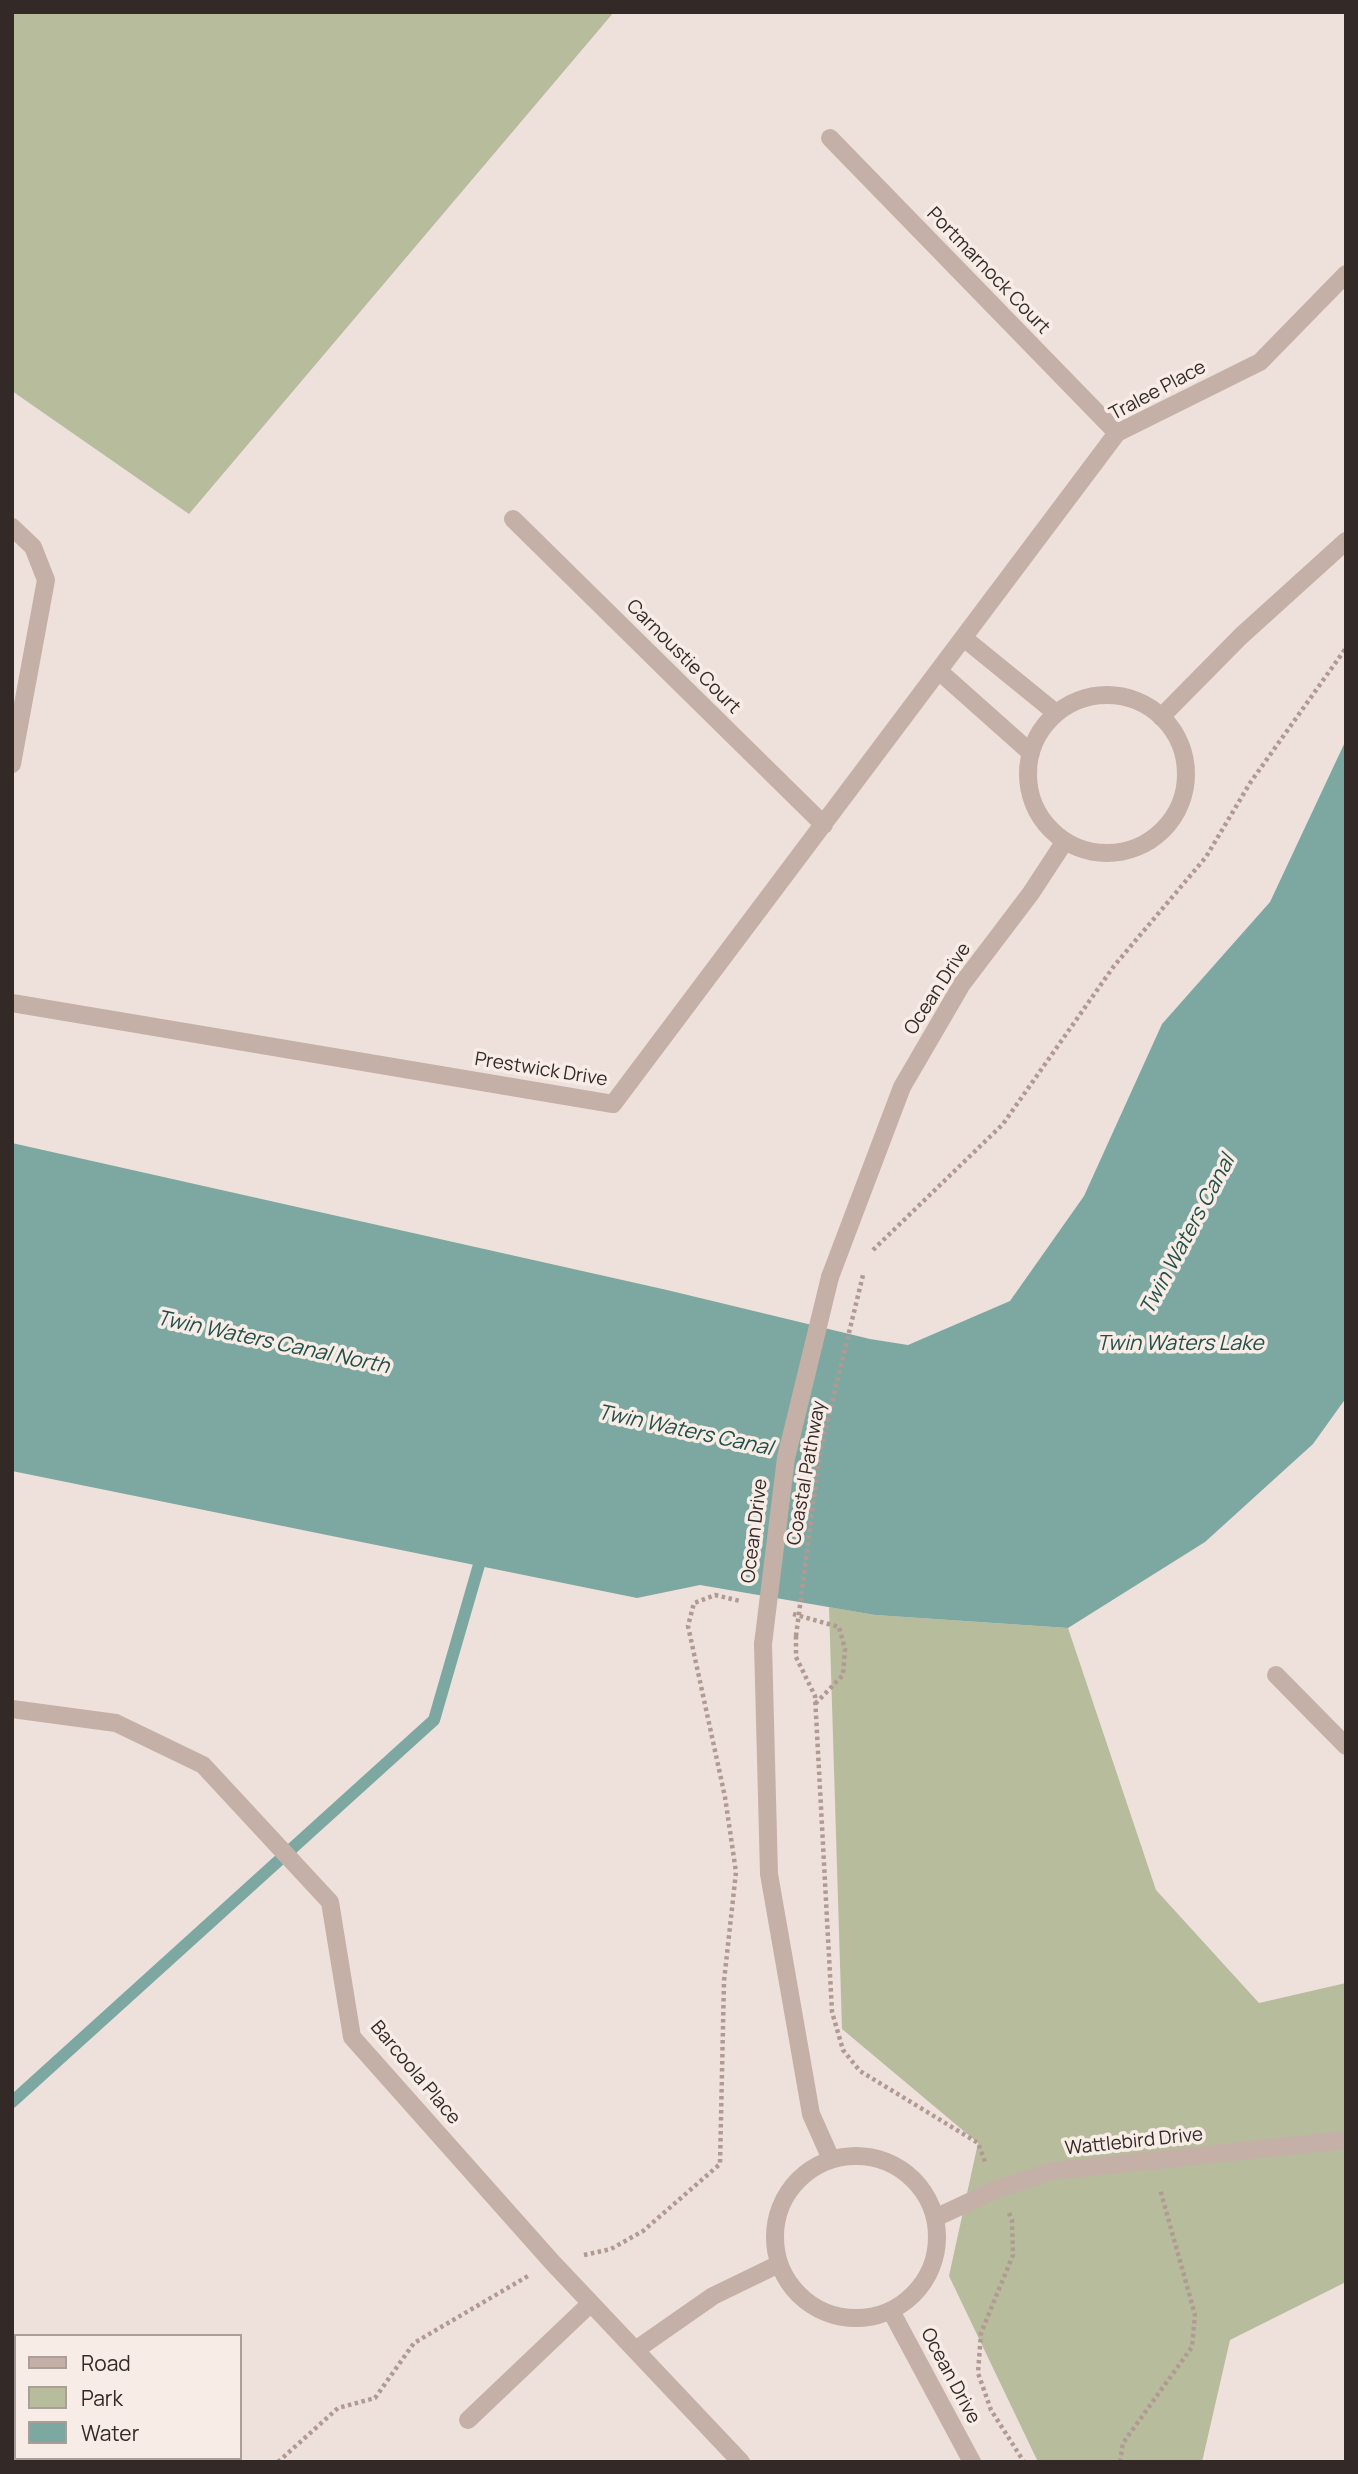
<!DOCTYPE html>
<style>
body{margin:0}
#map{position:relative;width:1358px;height:2474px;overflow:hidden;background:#eee1db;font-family:Manrope,sans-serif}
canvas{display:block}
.frame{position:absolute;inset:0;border:14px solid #332927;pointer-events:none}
.legend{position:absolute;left:14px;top:2334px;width:228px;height:126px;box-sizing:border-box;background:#f7ece6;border:2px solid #a99e9a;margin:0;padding:9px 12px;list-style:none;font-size:21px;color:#332927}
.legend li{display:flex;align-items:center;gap:14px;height:35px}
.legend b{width:35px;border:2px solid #a99e9a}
</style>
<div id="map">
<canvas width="1358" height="2474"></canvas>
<div class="frame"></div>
<ul class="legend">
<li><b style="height:9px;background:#c5b0a8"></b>Road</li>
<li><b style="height:19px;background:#b7bc9d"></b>Park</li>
<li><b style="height:19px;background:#7da8a1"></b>Water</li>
</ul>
</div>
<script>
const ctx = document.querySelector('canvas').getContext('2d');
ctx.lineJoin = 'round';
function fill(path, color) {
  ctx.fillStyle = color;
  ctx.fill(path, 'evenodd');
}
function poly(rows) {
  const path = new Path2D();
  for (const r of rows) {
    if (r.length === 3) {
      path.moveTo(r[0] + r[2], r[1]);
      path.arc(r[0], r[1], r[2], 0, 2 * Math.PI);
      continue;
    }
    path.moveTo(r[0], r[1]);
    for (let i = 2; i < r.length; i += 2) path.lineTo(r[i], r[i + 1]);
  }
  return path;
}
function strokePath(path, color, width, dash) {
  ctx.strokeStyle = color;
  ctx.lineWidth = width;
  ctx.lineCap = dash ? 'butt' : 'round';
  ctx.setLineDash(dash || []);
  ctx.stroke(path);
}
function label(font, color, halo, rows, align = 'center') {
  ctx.font = font + ' Manrope,sans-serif';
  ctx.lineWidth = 7;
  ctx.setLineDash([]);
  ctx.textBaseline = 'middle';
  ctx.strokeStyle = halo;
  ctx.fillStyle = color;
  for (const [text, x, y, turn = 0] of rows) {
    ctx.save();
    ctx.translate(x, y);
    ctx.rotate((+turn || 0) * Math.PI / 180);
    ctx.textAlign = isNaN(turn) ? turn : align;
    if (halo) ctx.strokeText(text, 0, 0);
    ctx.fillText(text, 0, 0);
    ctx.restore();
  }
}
fill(poly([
 [12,12,614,12,189,514,12,391],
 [829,1607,875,1615,1068,1628,1156,1890,1259,2003,1346,1983,1346,2282,1230,2340,1202,2462,1038,2462,949,2276,978,2143,842,2029]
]), '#b7bc9d');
fill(poly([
 [1346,740,1346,1398,1313,1444,1205,1542,1068,1628,875,1615,700,1585,637,1598,12,1471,12,1143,667,1290,870,1339,908,1345,1010,1301,1084,1196,1162,1024,1270,902]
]), '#7da8a1');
strokePath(poly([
 [12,2102,434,1720,483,1551]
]), '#7da8a1', 12);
strokePath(poly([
 [873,1250,1003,1124,1114,966,1206,857,1250,783,1346,648],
 [793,1614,839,1627,845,1649,843,1675,815,1704],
 [796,1636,796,1657,815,1696,832,2012,843,2050,860,2071,978,2143,986,2164],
 [1009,2213,1012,2220,1013,2255,981,2333,978,2373,991,2410,1024,2462],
 [584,2255,611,2249,643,2231,720,2164,724,1981,736,1872,725,1797,688,1626,694,1603,715,1595,740,1601],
 [278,2462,338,2408,375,2398,414,2343,528,2276],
 [1120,2462,1123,2443,1192,2347,1195,2315,1160,2189]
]), '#b19a93', 4.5, [3.5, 3.5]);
strokePath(poly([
 [830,138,1117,433],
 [513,519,824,825],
 [12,527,33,547,46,580,12,764],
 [965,639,1056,713],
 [940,672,1031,753],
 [1107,774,79],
 [1161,717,1241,636,1346,541],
 [12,1003,613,1104,1117,433,1260,362,1346,274],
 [830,1277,902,1087,962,984,1031,893,1065,841],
 [763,1644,769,1874,811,2114,831,2159],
 [1276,1675,1346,1746],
 [12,1709,116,1723,203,1765,330,1902,352,2037,552,2262,741,2462],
 [856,2237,81],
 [935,2218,997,2189,1053,2171,1346,2140],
 [891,2311,972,2462],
 [637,2349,713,2296,779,2264],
 [12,2363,16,2366],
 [468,2420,591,2303],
 [101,2458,104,2462]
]), '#c5b0a8', 18);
strokePath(poly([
 [796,1636,820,1452,863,1275]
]), '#b19a93', 4.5, [3.5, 3.5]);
strokePath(poly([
 [763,1644,786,1458,830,1277]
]), '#c5b0a8', 18);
label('19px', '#332927', '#f7ece6', [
 ["Portmarnock Court",988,271,46],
 ["Tralee Place",1158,391,-28],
 ["Carnoustie Court",683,657,45],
 ["Ocean Drive",938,989,-57],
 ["Prestwick Drive",541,1070,9],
 ["Coastal Pathway",807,1473,-80],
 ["Ocean Drive",755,1531,-83],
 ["Barcoola Place",415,2073,50],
 ["Wattlebird Drive",1134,2142,-6],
 ["Ocean Drive",950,2376,62]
]);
label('italic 21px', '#224f49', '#f7ece6', [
 ["Twin Waters Canal",1188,1235,-62],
 ["Twin Waters Canal North",273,1343,12],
 ["Twin Waters Lake",1180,1344],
 ["Twin Waters Canal",685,1431,12]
]);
</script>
